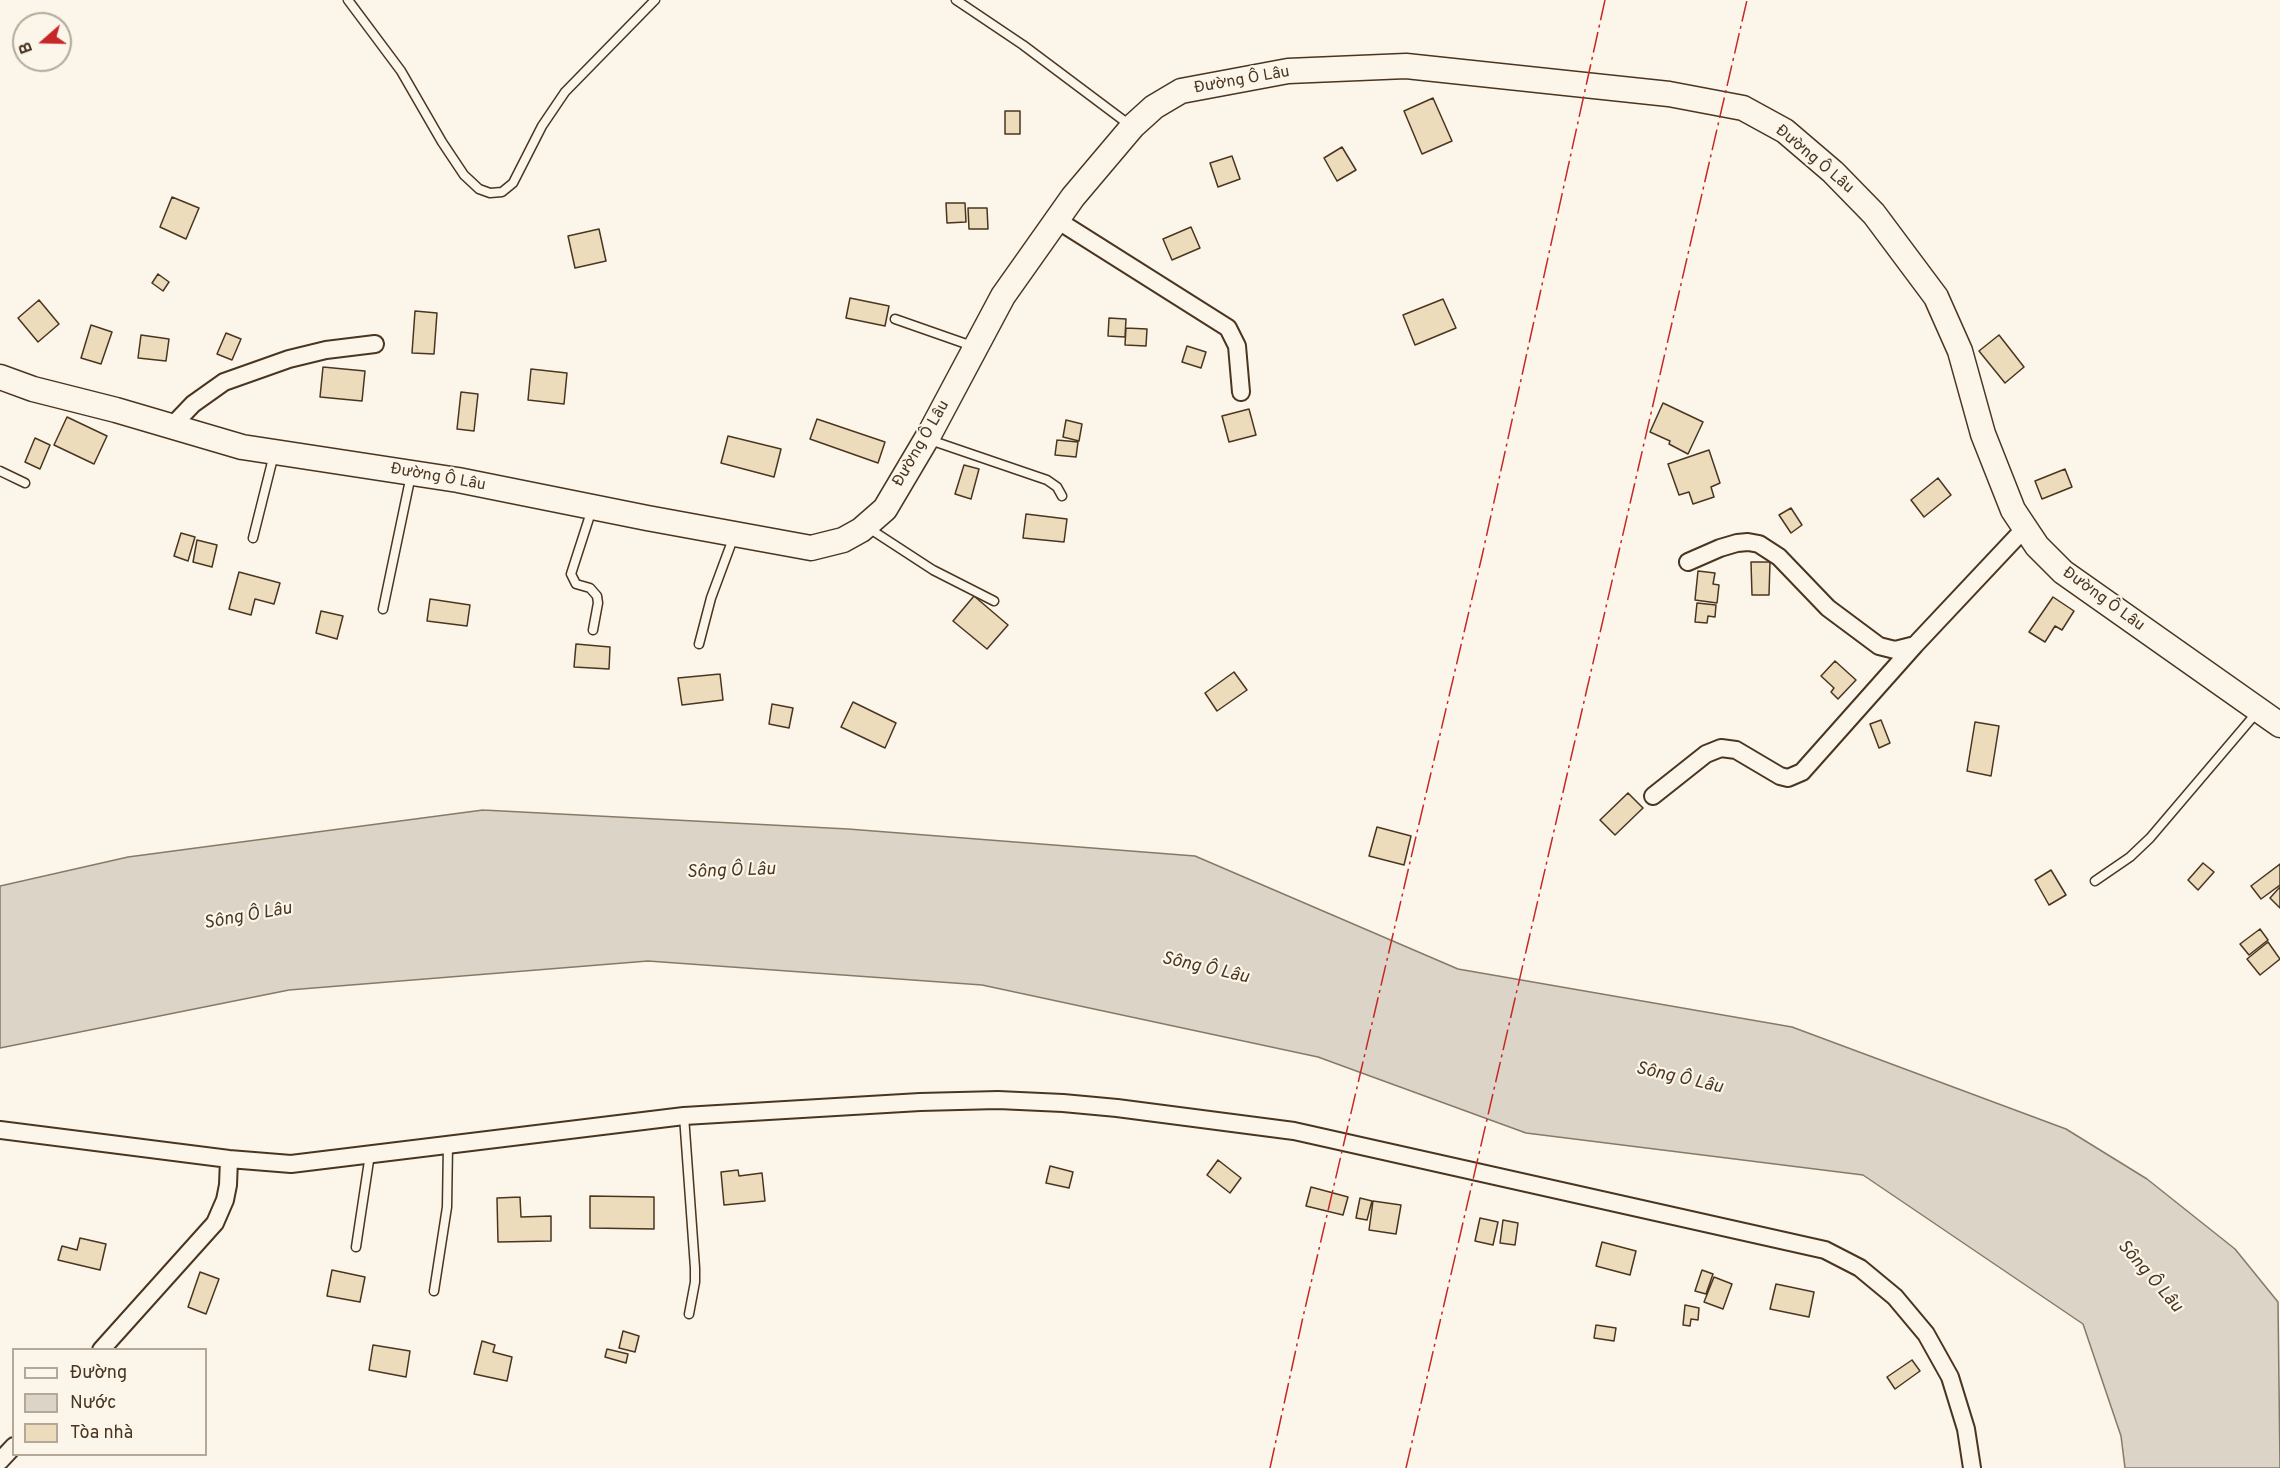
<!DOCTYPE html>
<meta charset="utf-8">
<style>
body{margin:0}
#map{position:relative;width:2280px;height:1468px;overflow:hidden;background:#fbf6e9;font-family:Overpass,sans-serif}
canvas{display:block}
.legend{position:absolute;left:12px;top:1348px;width:195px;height:108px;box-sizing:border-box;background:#fbf6e9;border:2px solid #b4a999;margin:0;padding:8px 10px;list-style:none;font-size:18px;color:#4a3520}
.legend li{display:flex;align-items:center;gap:12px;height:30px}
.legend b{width:30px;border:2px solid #b4a999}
.north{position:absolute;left:12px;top:12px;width:60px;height:60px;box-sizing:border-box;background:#fbf6e9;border:2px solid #b4a999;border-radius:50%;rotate:250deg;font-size:16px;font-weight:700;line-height:24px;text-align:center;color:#4a3520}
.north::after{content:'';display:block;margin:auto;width:21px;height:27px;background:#c62828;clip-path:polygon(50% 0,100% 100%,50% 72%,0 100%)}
</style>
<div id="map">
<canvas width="2280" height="1468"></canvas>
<ul class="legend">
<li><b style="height:8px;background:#fbf6e9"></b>Đường</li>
<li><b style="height:16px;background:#dcd4c6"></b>Nước</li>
<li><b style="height:16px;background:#ecdcbc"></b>Tòa nhà</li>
</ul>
<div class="north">B</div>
</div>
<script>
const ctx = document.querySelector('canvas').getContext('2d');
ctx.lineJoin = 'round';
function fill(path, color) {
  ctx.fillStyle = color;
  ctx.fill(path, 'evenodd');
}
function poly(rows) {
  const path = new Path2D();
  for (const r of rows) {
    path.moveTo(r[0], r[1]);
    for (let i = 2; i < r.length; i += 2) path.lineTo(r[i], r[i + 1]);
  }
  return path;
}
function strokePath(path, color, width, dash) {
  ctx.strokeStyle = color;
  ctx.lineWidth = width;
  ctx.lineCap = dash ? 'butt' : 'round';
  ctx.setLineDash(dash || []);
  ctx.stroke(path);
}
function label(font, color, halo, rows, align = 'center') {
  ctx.font = font + ' Overpass,sans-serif';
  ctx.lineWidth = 4.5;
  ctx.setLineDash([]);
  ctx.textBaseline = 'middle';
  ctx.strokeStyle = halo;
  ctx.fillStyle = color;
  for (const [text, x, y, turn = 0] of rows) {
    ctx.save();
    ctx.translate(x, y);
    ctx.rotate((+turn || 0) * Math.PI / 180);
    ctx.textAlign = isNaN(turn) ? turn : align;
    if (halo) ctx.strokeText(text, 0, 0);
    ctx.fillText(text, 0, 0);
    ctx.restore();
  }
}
const water = poly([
 [483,810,848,829,1195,856,1458,969,1792,1027,2066,1129,2147,1179,2235,1249,2278,1302,2280,1468,2125,1468,2121,1436,2083,1324,1863,1175,1526,1133,1318,1057,982,985,648,961,289,990,0,1048,0,886,128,857,483,810]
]);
fill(water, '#dcd4c6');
strokePath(water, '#887966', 1.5);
const building = poly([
 [1433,98,1452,141,1422,154,1404,111,1433,98],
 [1005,111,1020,111,1020,134,1005,134,1005,111],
 [1342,147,1356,170,1337,181,1324,158,1342,147],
 [1232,156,1240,179,1218,187,1210,163,1232,156],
 [172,197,199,208,186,239,160,227,172,197],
 [946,203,965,203,966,222,947,223,946,203],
 [968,208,987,208,988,229,969,229,968,208],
 [1191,227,1200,248,1172,260,1163,239,1191,227],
 [599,229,606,261,575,268,568,236,599,229],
 [158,274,169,282,163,291,152,283,158,274],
 [850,298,889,306,885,326,846,318,850,298],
 [1443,299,1456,328,1415,345,1403,315,1443,299],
 [39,300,59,324,38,342,18,318,39,300],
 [415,311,437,313,434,354,412,353,415,311],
 [1109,318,1126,319,1125,337,1108,336,1109,318],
 [91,325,112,332,101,364,81,358,91,325],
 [1126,328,1147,329,1146,346,1125,345,1126,328],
 [226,333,241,339,232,360,217,354,226,333],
 [141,335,169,339,166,361,138,358,141,335],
 [1999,335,2024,367,2005,383,1979,351,1999,335],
 [1187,346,1206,352,1201,368,1182,362,1187,346],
 [323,367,365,371,362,401,320,397,323,367],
 [531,369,567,373,564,404,528,400,531,369],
 [461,392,478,394,474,431,457,429,461,392],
 [1663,403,1703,422,1688,454,1669,444,1670,441,1650,432,1663,403],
 [1249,409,1256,435,1229,442,1222,416,1249,409],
 [67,417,107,436,94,464,54,445,67,417],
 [817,419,885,442,878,463,810,439,817,419],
 [1066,420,1082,424,1079,441,1063,437,1066,420],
 [728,436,781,449,774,477,721,463,728,436],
 [35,438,50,445,40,469,25,462,35,438],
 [1057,440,1078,442,1076,457,1055,455,1057,440],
 [1709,450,1720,483,1711,487,1714,497,1693,504,1689,492,1679,495,1668,464,1709,450],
 [964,465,979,469,971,499,955,494,964,465],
 [2065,469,2072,487,2042,499,2035,481,2065,469],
 [1938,478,1951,495,1924,517,1911,500,1938,478],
 [1791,508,1802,525,1791,533,1779,515,1791,508],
 [1026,514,1067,519,1064,542,1023,538,1026,514],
 [181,533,195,537,188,561,174,556,181,533],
 [197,540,217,545,212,567,193,562,197,540],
 [1751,562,1770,562,1769,595,1752,595,1751,562],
 [1698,571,1715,573,1713,584,1719,585,1717,603,1695,600,1698,571],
 [239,572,280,583,274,604,255,599,251,615,229,609,239,572],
 [974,596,1008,625,987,649,953,621,974,596],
 [2053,597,2074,611,2062,630,2055,626,2045,642,2029,632,2053,597],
 [430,599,470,605,467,626,427,621,430,599],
 [1697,603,1716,605,1715,617,1708,616,1707,623,1695,622,1697,603],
 [321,611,343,616,337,639,316,633,321,611],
 [576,644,610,647,609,669,574,667,576,644],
 [1835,661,1856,680,1838,699,1831,692,1834,688,1821,676,1835,661],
 [1234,672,1247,690,1217,711,1205,693,1234,672],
 [720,674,723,700,682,705,678,678,720,674],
 [853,702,896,723,885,748,841,727,853,702],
 [772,704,793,708,789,728,769,724,772,704],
 [1881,720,1890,743,1879,748,1870,724,1881,720],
 [1975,722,1999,726,1991,776,1967,771,1975,722],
 [1628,793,1643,808,1615,835,1600,820,1628,793],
 [1377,827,1411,836,1404,865,1369,856,1377,827],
 [2203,863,2214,872,2198,890,2188,880,2203,863],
 [2280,864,2280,885,2261,899,2251,886,2280,864],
 [2051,870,2066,895,2049,905,2035,880,2051,870],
 [2280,887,2280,908,2270,898,2280,887],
 [2260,929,2268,940,2249,955,2240,944,2260,929],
 [2268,942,2280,959,2260,975,2247,959,2268,942],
 [1218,1160,1241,1178,1230,1193,1207,1175,1218,1160],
 [1050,1166,1073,1172,1069,1188,1046,1183,1050,1166],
 [738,1170,739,1176,762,1173,765,1201,724,1205,721,1172,738,1170],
 [1311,1187,1348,1197,1343,1215,1306,1206,1311,1187],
 [590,1196,654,1197,654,1229,590,1228,590,1196],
 [520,1197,521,1217,551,1216,551,1241,498,1242,497,1198,520,1197],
 [1360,1198,1372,1201,1367,1220,1356,1218,1360,1198],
 [1373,1201,1401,1205,1396,1234,1369,1230,1373,1201],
 [1480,1218,1498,1222,1493,1245,1475,1241,1480,1218],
 [1503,1220,1518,1223,1515,1245,1500,1243,1503,1220],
 [80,1238,106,1244,100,1270,58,1260,62,1246,77,1250,80,1238],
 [1602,1242,1636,1251,1630,1275,1596,1266,1602,1242],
 [332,1270,365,1277,360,1302,327,1296,332,1270],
 [1702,1270,1713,1274,1706,1294,1695,1291,1702,1270],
 [200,1272,219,1279,206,1314,188,1307,200,1272],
 [1714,1277,1732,1284,1723,1309,1704,1302,1714,1277],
 [1776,1284,1814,1292,1809,1317,1770,1309,1776,1284],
 [1685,1305,1699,1308,1698,1320,1691,1319,1690,1326,1683,1325,1685,1305],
 [1596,1325,1616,1328,1614,1341,1594,1338,1596,1325],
 [623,1331,639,1336,635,1352,619,1348,623,1331],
 [482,1341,495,1345,493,1352,512,1357,507,1381,474,1374,482,1341],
 [373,1345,410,1351,406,1377,369,1370,373,1345],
 [607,1349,628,1354,626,1363,605,1357,607,1349],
 [1912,1360,1920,1371,1895,1389,1887,1377,1912,1360]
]);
fill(building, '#ecdcbc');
strokePath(building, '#4a3520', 1.5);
const service = poly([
 [348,0,401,71,442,142,464,175,479,189,490,193,502,192,513,183,542,126,565,92,655,0],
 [956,0,1023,45,1131,126],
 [895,319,975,347],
 [930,440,1047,480,1057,487,1062,496],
 [0,471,25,483],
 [592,509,571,574,576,584,590,588,597,596,598,603,593,630],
 [867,527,933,570,994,601],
 [253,538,274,454],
 [383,609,411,475],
 [699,644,711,598,734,536],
 [2095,881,2130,857,2150,838,2258,711],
 [684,1116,695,1268,695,1282,689,1314],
 [356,1247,370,1154],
 [434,1291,447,1207,448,1145]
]);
const minor = poly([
 [1057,220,1228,328,1237,346,1241,392],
 [172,426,193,404,224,382,289,359,326,350,375,344],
 [1688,562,1720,548,1737,543,1748,542,1759,544,1779,557,1828,608,1879,646,1895,650,1915,645],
 [1653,796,1706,754,1721,748,1736,750,1780,776,1788,778,1802,772,1915,645,2025,528],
 [0,1130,229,1159,291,1164,684,1116,920,1102,998,1100,1063,1103,1117,1108,1294,1131,1825,1250,1860,1268,1895,1297,1926,1334,1950,1377,1966,1429,1972,1468],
 [101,1350,215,1223,225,1200,228,1185,229,1159],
 [0,1461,14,1446]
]);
const secondary = poly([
 [0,377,33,389,116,410,242,447,458,480,647,518,811,548,843,540,861,530,885,509,930,433,1003,296,1073,197,1133,126,1154,107,1181,91,1288,71,1406,66,1669,94,1743,108,1785,131,1833,172,1874,214,1936,297,1960,351,1983,434,2013,510,2037,546,2063,572,2280,725]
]);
strokePath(service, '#4a3520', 11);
strokePath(minor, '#4a3520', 20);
strokePath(secondary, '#4a3520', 27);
strokePath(service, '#fbf6e9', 8);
strokePath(minor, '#fbf6e9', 16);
strokePath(secondary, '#fbf6e9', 24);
strokePath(poly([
 [1270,1468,1303,1317,1482,556,1605,0],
 [1406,1468,1747,0]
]), '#c62828', 1.5, [21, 4.5, 3, 4.5]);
label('16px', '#4a3520', '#fbf6e9', [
 ["Đường Ô Lâu",1242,81,-10],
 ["Đường Ô Lâu",1814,160,40],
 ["Đường Ô Lâu",922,444,-60],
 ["Đường Ô Lâu",438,478,10],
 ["Đường Ô Lâu",2103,600,36]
]);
label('italic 18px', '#4a3520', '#fbf6e9', [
 ["Sông Ô Lâu",731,872,-2],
 ["Sông Ô Lâu",248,917,-10],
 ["Sông Ô Lâu",1205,969,13],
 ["Sông Ô Lâu",1679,1079,13],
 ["Sông Ô Lâu",2149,1277,49]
]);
</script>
